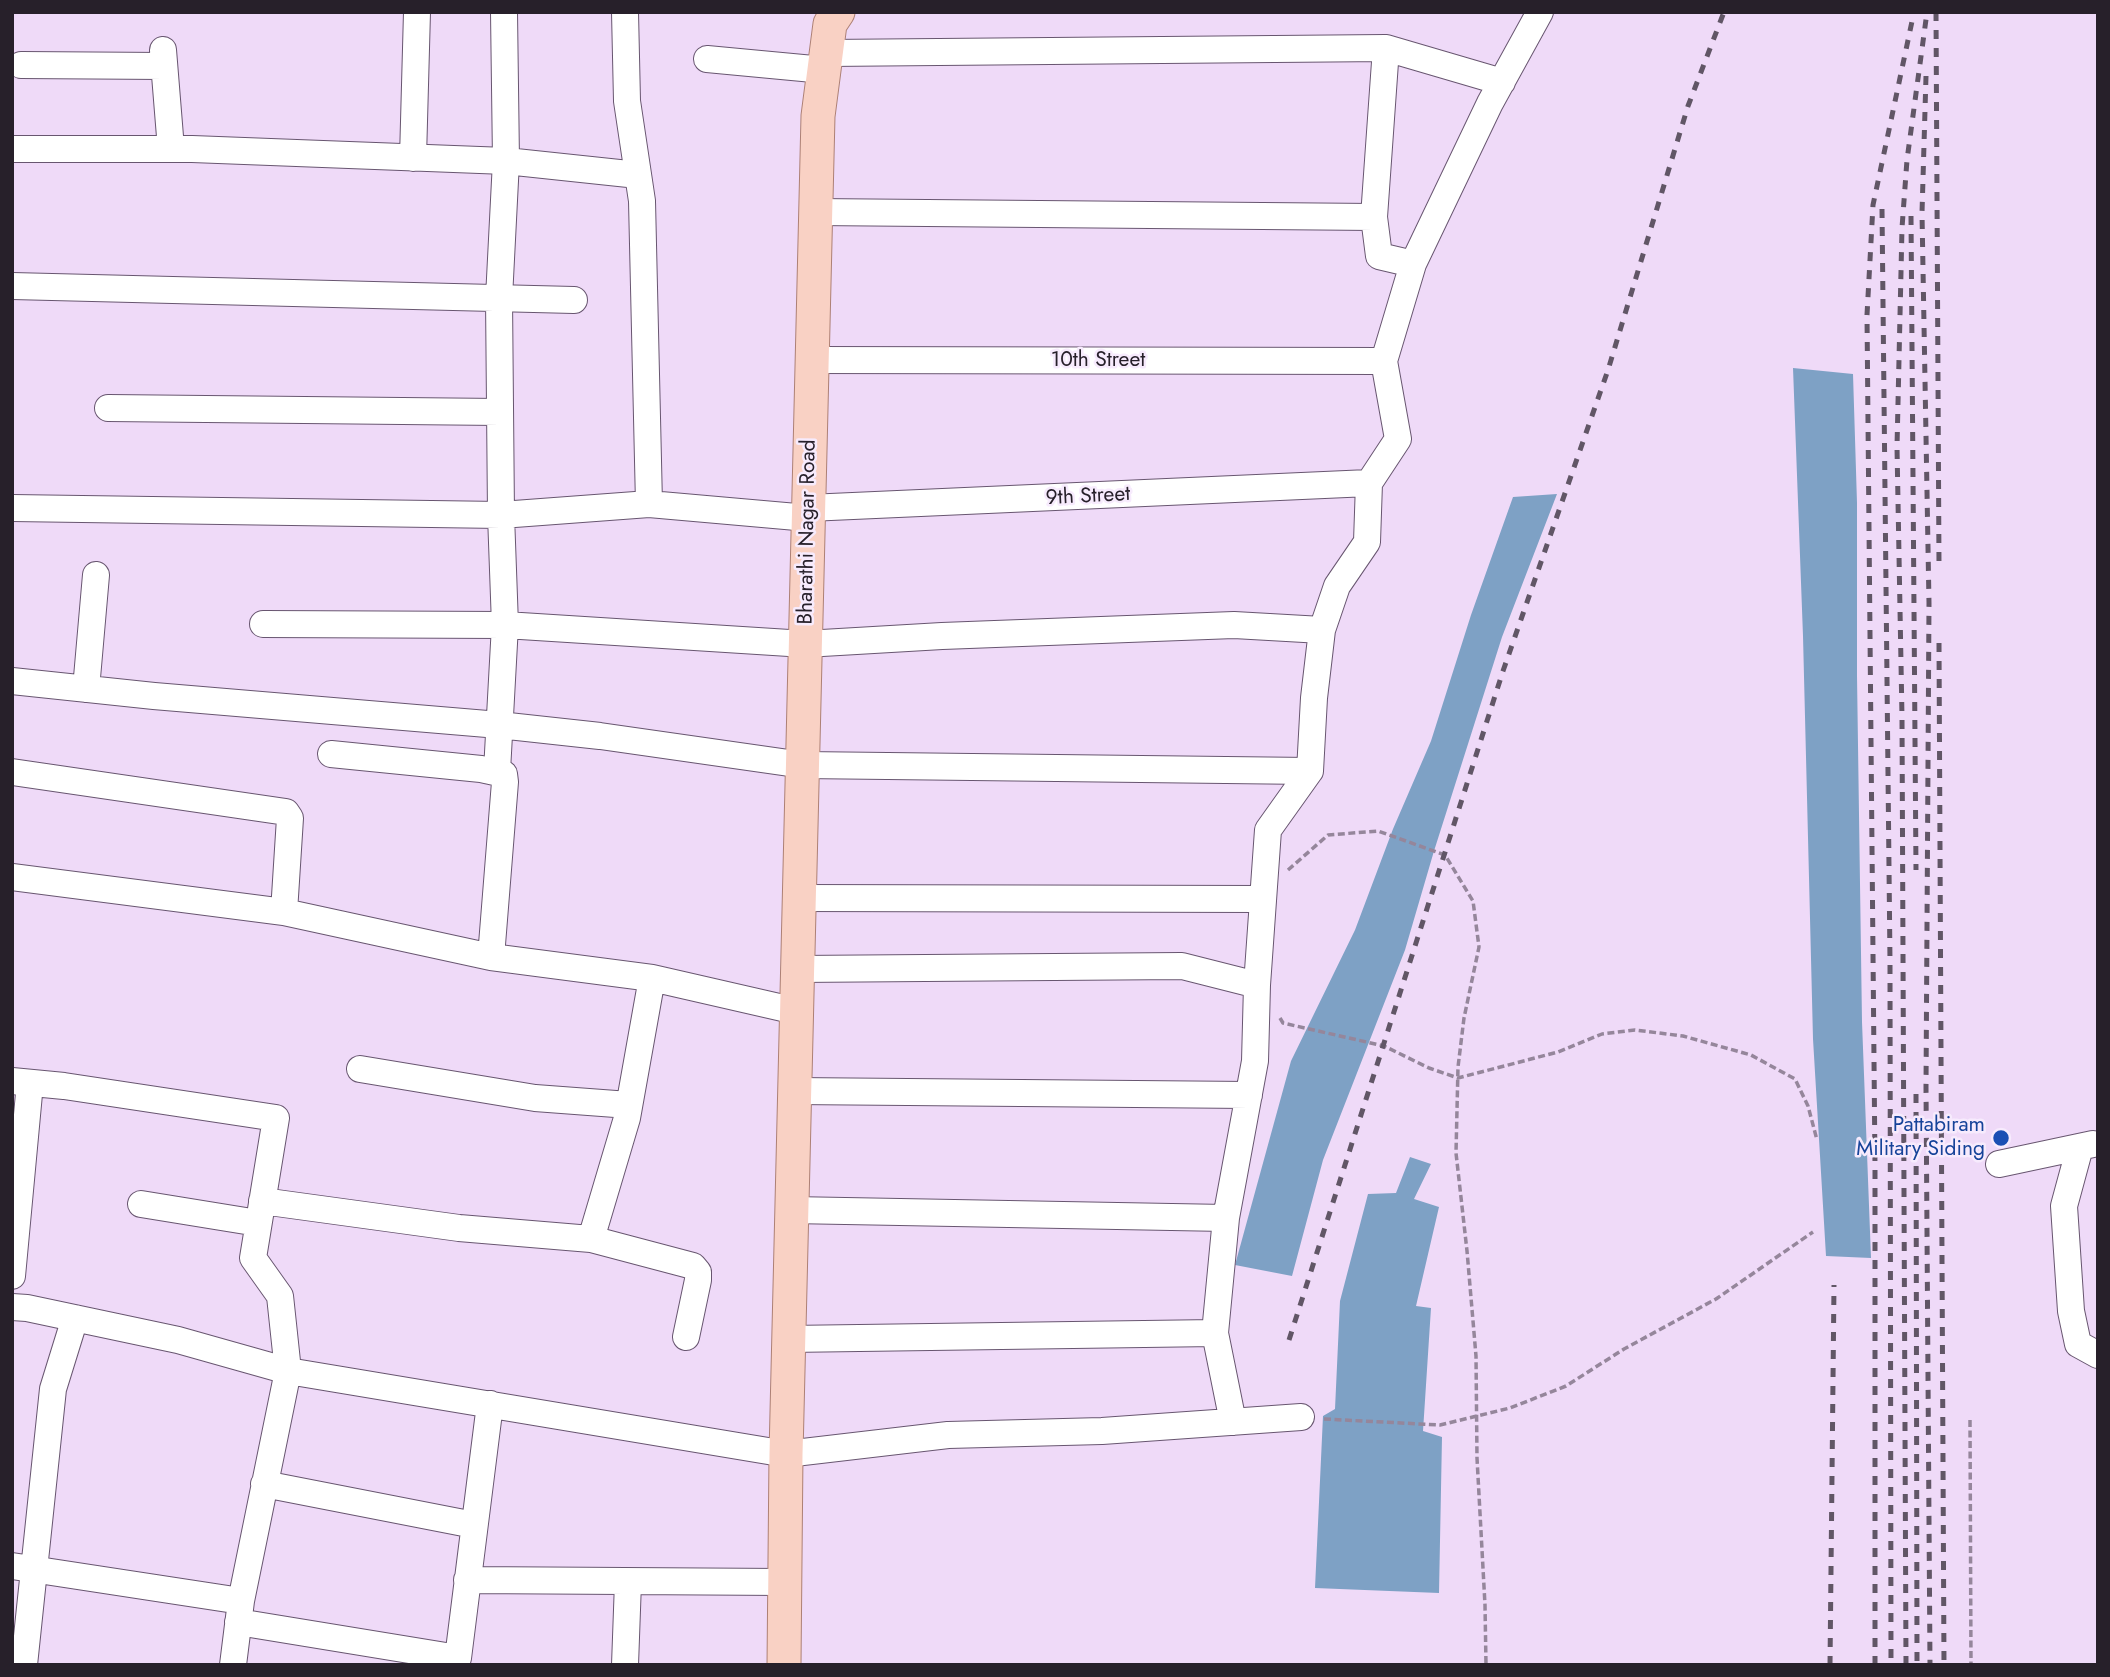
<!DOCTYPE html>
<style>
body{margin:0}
#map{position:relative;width:2110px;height:1677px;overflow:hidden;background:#efdaf8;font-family:Jost,sans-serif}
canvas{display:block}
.frame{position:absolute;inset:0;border:14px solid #27202a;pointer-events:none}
</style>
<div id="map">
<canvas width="2110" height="1677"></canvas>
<div class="frame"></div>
</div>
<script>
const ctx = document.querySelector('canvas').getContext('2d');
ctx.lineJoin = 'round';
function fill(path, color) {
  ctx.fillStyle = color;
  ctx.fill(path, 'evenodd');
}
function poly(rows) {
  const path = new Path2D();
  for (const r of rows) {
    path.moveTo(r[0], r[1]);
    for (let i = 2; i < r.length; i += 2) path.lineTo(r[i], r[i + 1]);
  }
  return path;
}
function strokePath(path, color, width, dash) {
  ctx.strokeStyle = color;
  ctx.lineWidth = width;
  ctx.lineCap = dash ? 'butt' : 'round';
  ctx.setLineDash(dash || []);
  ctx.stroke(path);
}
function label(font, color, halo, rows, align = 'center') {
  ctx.font = font + ' Jost,sans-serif';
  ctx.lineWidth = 5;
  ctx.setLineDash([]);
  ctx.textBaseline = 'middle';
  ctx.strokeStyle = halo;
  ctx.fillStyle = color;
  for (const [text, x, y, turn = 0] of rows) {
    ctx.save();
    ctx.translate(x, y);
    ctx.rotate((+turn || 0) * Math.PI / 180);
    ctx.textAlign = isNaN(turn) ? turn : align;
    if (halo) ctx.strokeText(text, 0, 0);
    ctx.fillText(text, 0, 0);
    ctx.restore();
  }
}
fill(poly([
 [1793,368,1853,374,1857,503,1857,676,1862,1022,1871,1258,1826,1256,1813,1039,1803,636],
 [1557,494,1502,637,1434,851,1405,950,1323,1160,1292,1276,1235,1265,1291,1061,1355,930,1393,829,1431,741,1471,615,1513,497],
 [1410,1157,1431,1164,1414,1199,1439,1207,1416,1306,1431,1308,1423,1431,1442,1437,1439,1593,1315,1588,1323,1416,1335,1409,1340,1301,1368,1194,1396,1193]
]), '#7ea1c5');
const minor = poly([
 [625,12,627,101,642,201,649,504,808,518],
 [1386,48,1374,217,1379,256,1413,264],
 [163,50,171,149],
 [827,53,1386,48,1502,82],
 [707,59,824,70],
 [21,65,164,66],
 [12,149,192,149,506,161,638,175],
 [413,158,417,12],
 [815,212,1374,217],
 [12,286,574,300],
 [812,360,1384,361],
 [108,408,500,412],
 [12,508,501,515,649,504],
 [808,508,1369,483],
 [263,624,505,625,805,644,942,636,1234,625,1322,630,1314,698,1310,771,1268,830,1257,985,1255,1061,1226,1218,1215,1333,1233,1422],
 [1322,630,1337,586,1367,542,1369,483,1398,439,1384,361,1413,264,1490,103,1540,12],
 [12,681,154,696,499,725,600,736,803,765,1310,771],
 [86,689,96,575],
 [331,754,481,769,504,774,505,782,491,957],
 [497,771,505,625,501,515,499,298,506,161,504,12],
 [12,772,286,812,290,818,284,912],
 [12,877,284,912,491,957,652,978,796,1011],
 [799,898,1263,899],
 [797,969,1182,966,1257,985],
 [360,1069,535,1098,629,1105],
 [12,1081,64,1086,276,1118,253,1258,280,1296,288,1371,241,1601,233,1665],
 [794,1091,1249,1095],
 [2080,1147,2064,1206,2071,1311,2078,1344,2098,1355],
 [1999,1164,2093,1144],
 [262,1201,459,1228,591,1239,627,1118,652,978],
 [141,1204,258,1223],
 [791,1210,1226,1218],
 [591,1239,693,1266,698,1272,698,1280,686,1337],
 [12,1276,30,1083],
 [12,1307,27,1308,178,1340,288,1371,786,1454,948,1435,1102,1431,1301,1417],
 [788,1339,1215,1333],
 [264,1484,474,1525],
 [12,1566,241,1601],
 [467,1580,784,1582],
 [238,1622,458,1658,490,1404],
 [24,1665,53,1389,75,1318],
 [625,1665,628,1582]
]);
const major = poly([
 [784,1665,786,1454,818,116,830,24,838,12]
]);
strokePath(minor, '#685670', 28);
strokePath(major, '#ad8075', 35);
strokePath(poly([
 [1288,870,1328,835,1378,831,1445,855,1473,901,1479,947,1464,1018,1458,1067,1456,1153,1467,1251,1476,1356,1477,1458,1485,1605,1486,1665],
 [1280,1018,1283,1023,1384,1046,1429,1068,1458,1078,1558,1052,1602,1034,1635,1030,1683,1036,1751,1055,1795,1079,1808,1106,1817,1140],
 [1324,1419,1440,1425,1510,1408,1566,1386,1624,1349,1716,1299,1813,1232],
 [1970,1420,1971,1665]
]), '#95869b', 3.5, [7, 3.5]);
strokePath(minor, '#fff', 26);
strokePath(major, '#f9d1c4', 33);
strokePath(poly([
 [1936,12,1939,566],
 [1926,76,1922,213,1929,603,1926,1087,1930,1665],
 [1882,209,1890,962,1891,1665],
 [1911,216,1916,870],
 [1939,643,1944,1665],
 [1916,1094,1917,1665],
 [1289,1340,1503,671,1608,370,1688,106,1724,12],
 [1830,1665,1834,1285],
 [1875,1665,1875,1166,1867,315,1873,205,1914,12],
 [1906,1665,1902,717,1897,447,1902,228,1907,160,1927,12]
]), '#615666', 5, [9, 9]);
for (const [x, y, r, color] of [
 [2001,1138,9,"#1a4fb4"]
]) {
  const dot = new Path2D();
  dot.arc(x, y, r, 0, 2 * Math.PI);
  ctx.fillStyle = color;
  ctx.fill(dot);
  strokePath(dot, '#f7ebfd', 2.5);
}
label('21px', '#27202a', '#f7ebfd', [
 ["10th Street",1098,361],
 ["9th Street",1088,497,-3],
 ["Bharathi Nagar Road",808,532,-89]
]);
label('21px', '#164399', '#f7ebfd', [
 ["Pattabiram",1985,1126],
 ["Military Siding",1985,1150]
], 'right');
</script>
